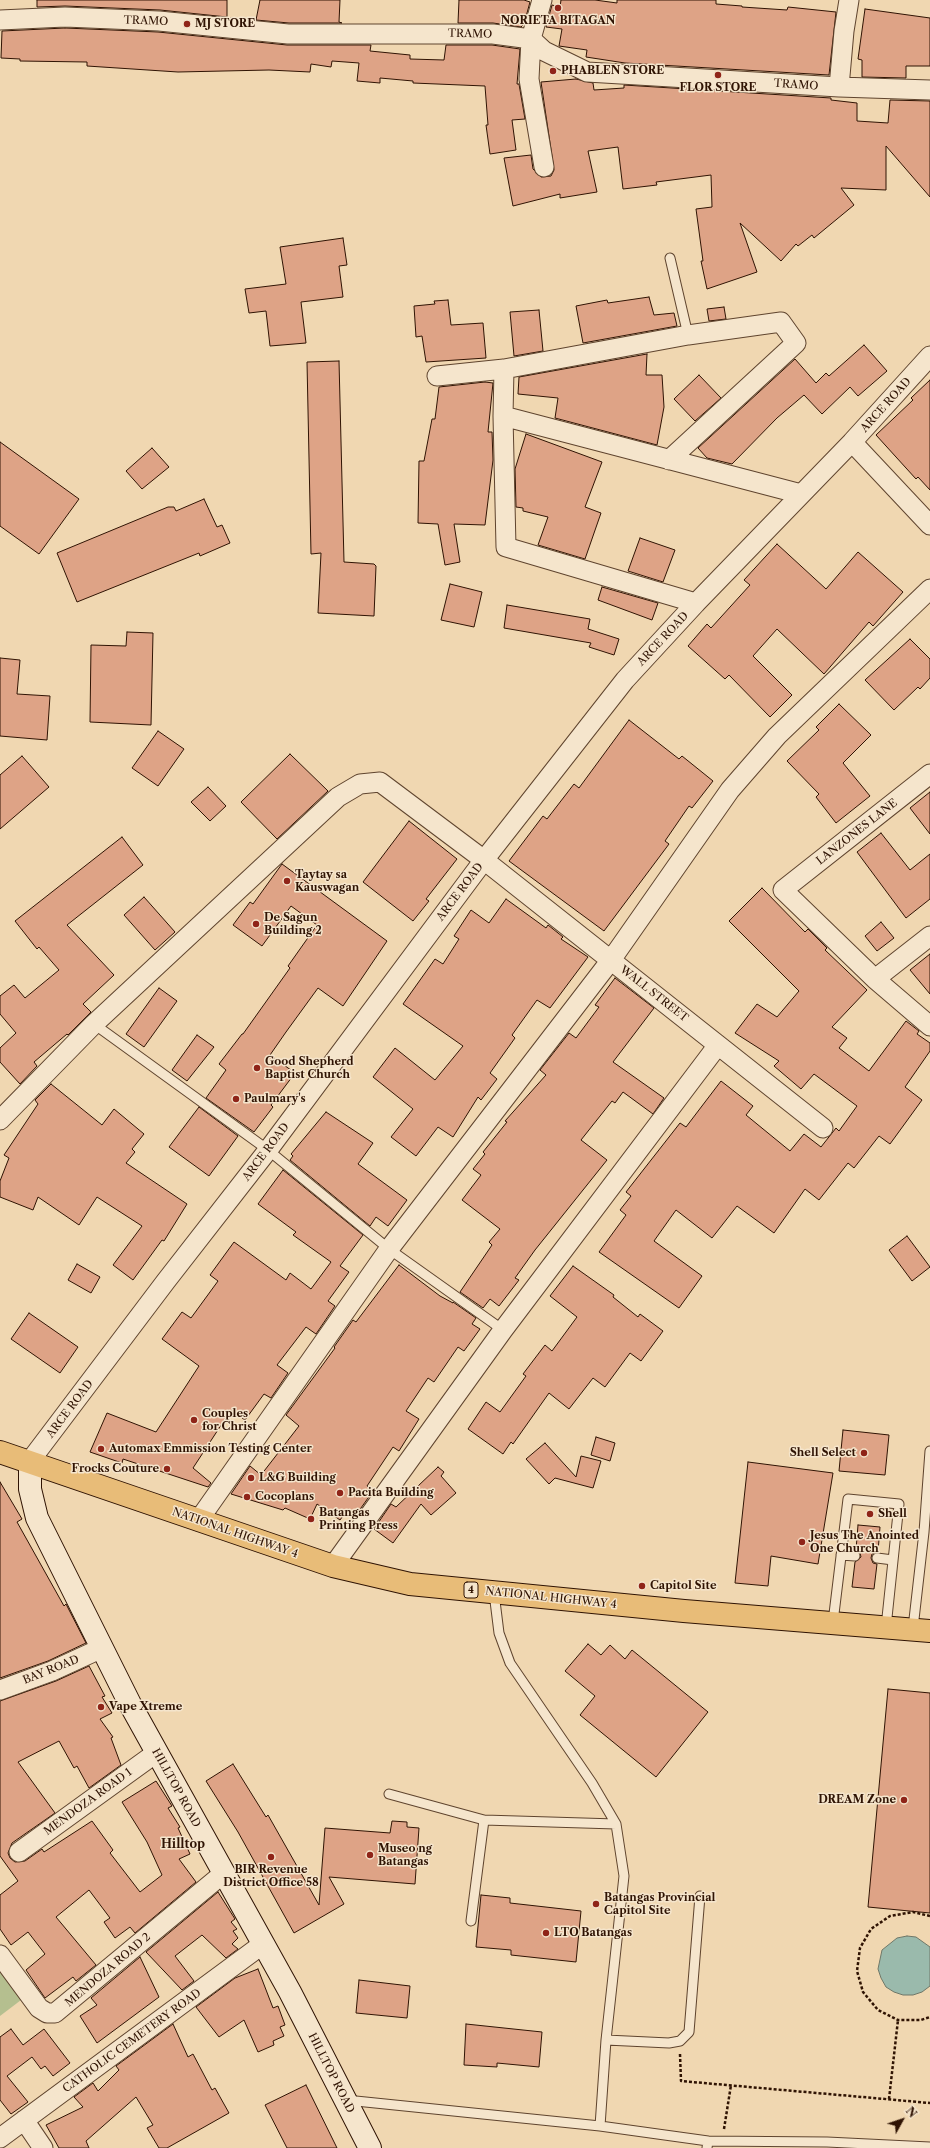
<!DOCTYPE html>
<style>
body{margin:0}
#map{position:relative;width:930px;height:2148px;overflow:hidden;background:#f0d7b1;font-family:"Libre Caslon Text",serif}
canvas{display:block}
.north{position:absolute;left:882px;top:2100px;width:40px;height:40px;-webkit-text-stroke:3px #f5e5cc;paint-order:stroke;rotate:50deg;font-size:11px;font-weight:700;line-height:16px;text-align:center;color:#2f1303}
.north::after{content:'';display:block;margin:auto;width:14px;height:18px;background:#2f1303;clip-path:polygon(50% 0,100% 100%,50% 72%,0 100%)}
</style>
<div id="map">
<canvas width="930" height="2148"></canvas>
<div class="north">N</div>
</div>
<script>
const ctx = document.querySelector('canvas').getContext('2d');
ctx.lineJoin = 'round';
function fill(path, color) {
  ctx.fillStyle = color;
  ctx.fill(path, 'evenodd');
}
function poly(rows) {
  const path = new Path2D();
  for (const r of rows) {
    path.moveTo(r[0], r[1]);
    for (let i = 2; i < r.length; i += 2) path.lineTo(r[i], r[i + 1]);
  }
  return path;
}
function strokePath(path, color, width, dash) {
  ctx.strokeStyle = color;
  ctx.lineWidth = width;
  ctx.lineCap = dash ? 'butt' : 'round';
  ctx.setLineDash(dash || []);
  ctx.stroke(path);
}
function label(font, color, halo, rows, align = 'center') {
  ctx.font = font + ' "Libre Caslon Text",serif';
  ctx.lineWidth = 3;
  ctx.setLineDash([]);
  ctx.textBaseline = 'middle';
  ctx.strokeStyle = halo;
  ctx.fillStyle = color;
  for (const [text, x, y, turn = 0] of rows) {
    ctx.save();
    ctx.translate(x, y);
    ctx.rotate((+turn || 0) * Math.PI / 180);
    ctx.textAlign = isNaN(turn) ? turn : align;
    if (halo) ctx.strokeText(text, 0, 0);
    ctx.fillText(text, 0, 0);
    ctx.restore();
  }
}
fill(poly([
 [0,1958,29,1994,0,2016]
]), '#b5bf8f');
const water = poly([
 [907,1936,916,1937,930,1947,930,1986,922,1992,913,1995,903,1995,894,1992,886,1987,881,1978,878,1969,882,1950,897,1938,907,1936]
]);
fill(water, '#9abaac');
strokePath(water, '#6f7768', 1);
const building = poly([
 [37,0,227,0,227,17,160,10,65,6,37,7,37,0],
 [260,0,340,0,339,22,342,23,289,23,256,20,260,0],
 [459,0,524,0,530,2,524,24,521,27,493,23,458,23,459,0],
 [561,0,595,0,617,3,617,0,716,0,716,4,742,6,742,7,787,10,788,7,836,12,829,75,625,63,586,57,587,50,559,46,562,29,546,27,552,5,560,7,561,0],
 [865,9,930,18,930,66,906,66,906,78,862,77,862,60,858,59,865,9],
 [65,28,158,32,287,45,371,45,370,51,410,55,410,59,444,60,446,45,492,45,520,49,517,84,519,84,525,119,512,120,516,150,490,154,486,125,488,125,485,86,413,83,413,81,380,78,380,83,357,81,359,63,332,61,331,67,311,64,310,72,269,70,178,72,87,66,87,62,20,61,20,59,1,58,2,31,65,28],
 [576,79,593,83,594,90,624,88,624,85,831,98,831,100,857,103,857,121,888,123,890,100,930,101,930,197,886,146,886,190,841,188,854,205,814,238,812,235,798,246,796,244,781,261,740,223,757,272,707,289,701,261,703,261,696,209,712,207,711,175,656,182,657,185,623,189,618,147,588,151,597,192,560,198,560,194,513,206,504,158,531,155,533,169,541,177,551,176,554,170,541,82,576,79],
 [343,238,347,265,339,266,343,297,301,302,306,343,270,346,266,311,249,313,245,289,286,284,280,247,343,238],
 [649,297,654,315,674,313,677,326,583,343,576,306,607,300,608,303,649,297],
 [448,300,451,325,483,323,486,358,426,362,422,336,416,337,414,306,435,304,434,301,448,300],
 [724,307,726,319,709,321,707,309,724,307],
 [539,310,543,351,514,356,510,312,539,310],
 [864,345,887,371,858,396,850,387,822,414,804,395,777,418,732,464,707,458,698,448,795,359,816,383,826,373,829,376,864,345],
 [647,354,646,375,662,375,664,407,657,445,555,418,558,398,518,394,519,377,647,354],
 [339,361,344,562,374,564,376,566,374,616,318,613,321,553,311,554,307,362,339,361],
 [699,375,721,398,695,421,674,399,699,375],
 [930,380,930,490,918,477,916,479,876,435,913,400,911,398,930,380],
 [485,382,493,383,488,432,492,432,493,460,485,525,454,524,460,562,445,565,438,524,418,523,419,461,424,461,432,419,435,419,439,387,485,382],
 [526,434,602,462,585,507,601,513,585,559,538,545,548,517,523,511,523,508,516,507,515,469,526,434],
 [0,442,79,499,39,554,0,526,0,442],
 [152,448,169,467,142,489,126,471,152,448],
 [204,499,217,527,222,525,230,543,200,556,199,553,77,602,57,553,168,507,174,507,176,511,204,499],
 [640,538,675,550,663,582,628,571,640,538],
 [777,544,826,589,858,552,903,592,873,626,869,622,824,674,777,629,753,656,792,695,770,717,729,675,725,679,688,646,707,624,711,628,750,585,744,580,777,544],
 [450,584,482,592,474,627,441,620,450,584],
 [602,587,658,603,652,620,598,600,602,587],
 [507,605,590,619,588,629,619,639,614,655,589,647,591,643,504,628,507,605],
 [127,632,153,633,151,725,90,722,91,645,126,646,127,632],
 [910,639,930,659,930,678,920,689,918,687,894,710,865,680,910,639],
 [0,658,20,660,17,694,50,696,47,740,0,736,0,658],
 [839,704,871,735,843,763,870,796,836,823,816,797,819,794,787,761,819,730,816,727,839,704],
 [629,720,679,759,682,756,713,781,692,808,689,806,665,841,669,844,604,931,509,861,543,816,547,819,574,784,579,788,629,720],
 [158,731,184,749,158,786,132,768,158,731],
 [290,754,328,791,277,839,241,802,290,754],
 [22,756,49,787,0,829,0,775,22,756],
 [208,787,226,806,210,821,191,802,208,787],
 [930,792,930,834,910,808,930,792],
 [409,821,457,859,426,899,429,901,413,921,363,882,409,821],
 [881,833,910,870,930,854,930,899,906,918,857,852,881,833],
 [122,837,143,865,67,925,114,975,83,1004,91,1012,68,1035,67,1034,34,1062,37,1066,20,1084,0,1062,0,1048,16,1033,0,1014,0,996,14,985,25,998,59,970,39,947,37,949,15,921,122,837],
 [282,864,387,941,343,1006,318,988,286,1032,270,1055,295,1073,271,1105,273,1107,254,1132,206,1098,226,1070,219,1064,242,1034,243,1034,290,968,288,966,317,925,291,906,262,946,233,925,250,902,253,904,282,864],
 [762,888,805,932,808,929,827,948,825,950,867,990,832,1027,847,1038,839,1048,869,1071,906,1021,919,1031,917,1034,930,1043,930,1051,905,1087,922,1100,890,1144,879,1136,854,1168,848,1163,819,1200,805,1189,774,1233,737,1206,712,1238,676,1210,654,1241,702,1276,679,1308,599,1252,626,1215,620,1210,631,1196,626,1192,680,1123,686,1127,721,1081,753,1106,746,1115,790,1151,804,1134,821,1147,836,1128,839,1131,857,1106,814,1074,801,1089,774,1066,779,1061,735,1033,757,1004,777,1017,799,991,729,921,762,888],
 [144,897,175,932,155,950,124,915,144,897],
 [506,899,546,928,548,925,563,937,561,939,588,957,550,1008,537,1000,512,1035,515,1038,490,1073,497,1079,481,1100,478,1097,453,1137,438,1127,416,1156,391,1137,413,1109,373,1077,395,1048,435,1080,463,1046,403,1004,435,959,443,964,459,939,454,936,471,910,489,923,506,899],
 [881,922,894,938,877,951,865,936,881,922],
 [930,954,930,994,910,970,930,954],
 [615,978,654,1008,613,1062,664,1098,653,1114,623,1092,615,1103,612,1101,581,1140,607,1160,535,1250,515,1278,519,1280,499,1306,490,1299,483,1308,460,1292,492,1245,489,1242,500,1229,462,1200,481,1175,473,1169,485,1154,483,1152,507,1122,505,1121,546,1075,540,1070,569,1033,576,1038,599,1007,595,1005,615,978],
 [159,988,177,1001,144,1047,126,1034,159,988],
 [197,1035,214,1047,187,1081,172,1070,197,1035],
 [51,1084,102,1125,114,1109,144,1134,132,1149,135,1152,126,1163,187,1204,164,1241,162,1240,133,1280,113,1265,142,1226,97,1197,79,1225,38,1197,33,1210,0,1197,0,1181,9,1158,4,1155,38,1104,35,1100,51,1084],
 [199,1107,238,1136,209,1176,169,1147,199,1107],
 [326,1112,373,1143,358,1164,407,1200,388,1226,376,1217,370,1226,290,1160,293,1156,291,1154,326,1112],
 [283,1170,363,1235,340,1266,349,1272,328,1301,335,1306,316,1334,306,1327,277,1365,288,1373,271,1398,264,1394,245,1420,231,1410,193,1468,211,1483,208,1487,123,1459,122,1463,90,1452,107,1413,156,1432,199,1366,162,1339,182,1312,191,1318,218,1281,210,1275,234,1242,286,1280,290,1273,311,1289,331,1262,293,1235,296,1232,258,1204,283,1170],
 [907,1236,930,1267,912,1281,889,1250,907,1236],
 [77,1264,100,1277,91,1293,68,1280,77,1264],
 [399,1265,440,1296,453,1303,453,1302,476,1318,472,1324,480,1329,464,1351,458,1347,434,1382,428,1378,406,1411,419,1419,399,1451,393,1447,367,1486,373,1491,356,1515,348,1509,340,1520,317,1504,310,1519,285,1508,283,1510,231,1494,250,1466,261,1475,299,1426,286,1415,335,1348,334,1347,353,1320,356,1322,399,1265],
 [573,1266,614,1295,613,1297,638,1317,640,1314,663,1331,641,1361,630,1353,605,1387,593,1378,569,1409,549,1393,513,1444,511,1442,503,1454,468,1429,486,1402,500,1412,526,1376,523,1374,545,1345,552,1351,577,1317,550,1296,573,1266],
 [29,1313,78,1347,60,1373,11,1339,29,1313],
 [843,1430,889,1435,885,1475,839,1471,843,1430],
 [596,1437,615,1443,610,1461,591,1455,596,1437],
 [545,1443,576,1477,581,1456,601,1461,593,1488,555,1478,549,1484,526,1459,545,1443],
 [748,1462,833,1473,818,1564,771,1556,768,1586,735,1583,748,1462],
 [438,1467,444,1472,441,1476,456,1493,431,1515,421,1504,393,1543,374,1529,391,1504,396,1507,438,1467],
 [0,1482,22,1519,17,1522,64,1606,66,1604,86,1643,48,1661,0,1678,0,1482],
 [858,1525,880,1527,878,1552,872,1554,871,1558,873,1563,877,1564,874,1589,852,1587,855,1562,861,1557,860,1553,856,1550,858,1525],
 [588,1644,601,1655,610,1645,625,1659,632,1650,708,1712,656,1777,580,1715,595,1696,565,1671,588,1644],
 [89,1666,105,1696,102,1697,112,1713,100,1719,113,1737,111,1738,121,1765,89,1788,77,1766,74,1768,59,1741,18,1762,55,1813,12,1843,8,1853,10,1858,15,1862,25,1861,42,1849,44,1852,92,1821,113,1850,110,1853,140,1892,162,1875,147,1842,122,1802,156,1781,172,1806,168,1808,180,1827,178,1828,190,1854,179,1859,196,1882,135,1933,130,1927,115,1938,104,1922,110,1918,89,1890,56,1917,96,1965,76,1981,73,1977,45,1998,26,1970,45,1954,28,1932,11,1945,0,1929,0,1895,18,1881,0,1856,0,1701,56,1681,89,1666],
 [888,1689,930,1693,930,1913,868,1907,888,1689],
 [233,1764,266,1817,268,1815,319,1905,325,1828,390,1833,392,1821,407,1822,407,1827,419,1828,415,1884,329,1877,344,1904,294,1933,238,1832,206,1781,233,1764],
 [218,1892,235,1919,231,1922,237,1929,233,1931,238,1938,232,1944,238,1949,226,1958,202,1935,175,1956,194,1981,182,1990,146,1952,218,1892],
 [481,1895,510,1898,510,1903,581,1911,576,1962,511,1955,511,1950,476,1947,481,1895],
 [140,1957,159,1997,97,2043,80,2016,97,2005,91,1998,140,1957],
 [258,1969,273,2008,278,2006,285,2025,280,2027,284,2036,273,2041,274,2045,258,2052,244,2020,219,2037,196,2007,235,1978,258,1969],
 [359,1980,410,1986,407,2018,356,2013,359,1980],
 [173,2024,188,2057,193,2054,212,2090,215,2088,229,2113,167,2148,159,2148,147,2128,153,2125,136,2097,86,2141,89,2148,59,2148,46,2125,83,2107,74,2097,93,2083,98,2091,119,2070,116,2066,173,2024],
 [466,2024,542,2032,539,2067,497,2063,497,2067,464,2065,466,2024],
 [11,2029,23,2045,44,2029,70,2063,53,2076,45,2066,41,2069,32,2057,7,2076,28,2102,11,2114,0,2100,0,2037,11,2029],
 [306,2085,337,2148,287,2148,265,2105,306,2085]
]);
fill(building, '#dea386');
strokePath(building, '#2f1303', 1);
const lane = poly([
 [670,258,688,335],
 [94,1024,268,1150,389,1249,503,1330],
 [841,1555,855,1556],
 [877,1558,893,1560],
 [494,1593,499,1633,510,1663,592,1783,616,1824,624,1876,606,2040,600,2126],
 [833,1622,848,1499,899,1504,886,1627],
 [913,1628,924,1532,930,1451],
 [389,1794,484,1820,616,1824],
 [471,1921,484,1820],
 [606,2040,669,2043,680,2041,689,2032,700,1896],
 [346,2100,600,2126,708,2141,707,2148],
 [708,2141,827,2142,930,2147]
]);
const street = poly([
 [542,0,531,39,529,79,544,167],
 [0,20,65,17,159,21,288,34,493,34,531,39,544,51,587,72,839,87,930,90],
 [839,87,844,31,849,0],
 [504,369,503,416,506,547,696,603],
 [437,376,504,369,688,335,781,322,796,343,669,460],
 [503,416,801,494],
 [852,442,930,525],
 [930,774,783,890,875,979,930,1026],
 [875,979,930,936],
 [0,1120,94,1024,338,797,360,784,380,782,484,860,823,1128],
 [30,1461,166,1281,268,1150,484,860,625,680,696,603,852,442,930,356],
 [198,1521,389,1249,611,960,730,790,777,736,930,589],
 [333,1566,503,1330,718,1045],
 [0,1690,52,1671,102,1648],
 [19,1852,156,1753],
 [0,1955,39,2008,47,2013,55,2013,224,1873],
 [24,2120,43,2148],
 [0,2138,263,1944]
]);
const secondary = poly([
 [30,1461,30,1489,37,1518,130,1704,290,1992,370,2148]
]);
const primary = poly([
 [0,1452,333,1566,410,1584,684,1611,930,1631]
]);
strokePath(lane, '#5f442e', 11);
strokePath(street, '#5f442e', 21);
strokePath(secondary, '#2f1303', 24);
strokePath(primary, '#2f1303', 24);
strokePath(poly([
 [930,1916,913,1912,890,1916,871,1929,860,1948,857,1971,863,1992,878,2010,898,2020,921,2020,930,2017],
 [680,2054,681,2081,930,2103],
 [889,2099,898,2020],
 [724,2129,731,2085]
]), '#2f1303', 2.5, [3, 2]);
strokePath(lane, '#f5e5cc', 9);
strokePath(street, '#f5e5cc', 19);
strokePath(secondary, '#f5e5cc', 22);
strokePath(primary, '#e8bc78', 22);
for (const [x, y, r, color] of [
 [558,8,4,"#8f2418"],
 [187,24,4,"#8f2418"],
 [553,71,4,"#8f2418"],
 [718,75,4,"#8f2418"],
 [287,881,4,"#8f2418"],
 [256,924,4,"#8f2418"],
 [257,1068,4,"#8f2418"],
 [236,1099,4,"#8f2418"],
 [194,1420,4,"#8f2418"],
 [101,1449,4,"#8f2418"],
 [864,1453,4,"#8f2418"],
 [167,1469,4,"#8f2418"],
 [251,1478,4,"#8f2418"],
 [340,1493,4,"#8f2418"],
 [247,1497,4,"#8f2418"],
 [870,1514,4,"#8f2418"],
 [311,1519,4,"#8f2418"],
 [802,1542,4,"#8f2418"],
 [642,1586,4,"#8f2418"],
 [101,1707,4,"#8f2418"],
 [904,1800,4,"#8f2418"],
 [370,1855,4,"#8f2418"],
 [271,1857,4,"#8f2418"],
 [596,1904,4,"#8f2418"],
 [546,1933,4,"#8f2418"]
]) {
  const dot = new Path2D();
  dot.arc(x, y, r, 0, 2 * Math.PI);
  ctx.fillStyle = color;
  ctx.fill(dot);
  strokePath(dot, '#f5e5cc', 1.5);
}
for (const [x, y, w] of [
 [471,1590,14]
]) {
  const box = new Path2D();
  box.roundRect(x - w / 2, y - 8, w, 16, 3);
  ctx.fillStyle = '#f5e5cc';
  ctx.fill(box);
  strokePath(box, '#2f1303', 1);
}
label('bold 10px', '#2f1303', null, [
 ["4",471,1590]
]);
label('11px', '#2f1303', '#f5e5cc', [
 ["TRAMO",146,21,2],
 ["TRAMO",470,34,1],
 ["TRAMO",796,85,4],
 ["ARCE ROAD",886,405,-48],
 ["ARCE ROAD",663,639,-47],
 ["LANZONES LANE",857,832,-38],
 ["ARCE ROAD",460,892,-53],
 ["WALL STREET",654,994,38],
 ["ARCE ROAD",266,1152,-53],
 ["ARCE ROAD",70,1409,-53],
 ["NATIONAL HIGHWAY 4",235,1533,19],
 ["NATIONAL HIGHWAY 4",551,1598,6],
 ["BAY ROAD",51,1670,-22],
 ["HILLTOP ROAD",176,1788,61],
 ["MENDOZA ROAD 1",88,1802,-36],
 ["MENDOZA ROAD 2",108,1970,-40],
 ["CATHOLIC CEMETERY ROAD",132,2041,-36],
 ["HILLTOP ROAD",331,2073,63]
]);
label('bold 11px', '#2f1303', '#f5e5cc', [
 ["NORIETA BITAGAN",558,21,"center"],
 ["MJ STORE",195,24],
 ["PHABLEN STORE",561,71],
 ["FLOR STORE",718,88,"center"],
 ["Taytay sa",295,875],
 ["Kauswagan",295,888],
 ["De Sagun",264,918],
 ["Building 2",264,931],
 ["Good Shepherd",265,1062],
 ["Baptist Church",265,1075],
 ["Paulmary's",244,1099],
 ["Couples",202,1414],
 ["for Christ",202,1427],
 ["Automax Emmission Testing Center",109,1449],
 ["Shell Select",856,1453,"right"],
 ["Frocks Couture",159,1469,"right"],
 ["L&G Building",259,1478],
 ["Pacita Building",348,1493],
 ["Cocoplans",255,1497],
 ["Batangas",319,1513],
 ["Printing Press",319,1526],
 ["Shell",878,1514],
 ["Jesus The Anointed",810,1536],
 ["One Church",810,1549],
 ["Capitol Site",650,1586],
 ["Vape Xtreme",109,1707],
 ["DREAM Zone",896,1800,"right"],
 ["Museo ng",378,1849],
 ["Batangas",378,1862],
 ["BIR Revenue",271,1870,"center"],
 ["District Office 58",271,1883,"center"],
 ["Batangas Provincial",604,1898],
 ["Capitol Site",604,1911],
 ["LTO Batangas",554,1933]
], 'left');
label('bold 12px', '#2f1303', '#f5e5cc', [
 ["Hilltop",183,1845]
]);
</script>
